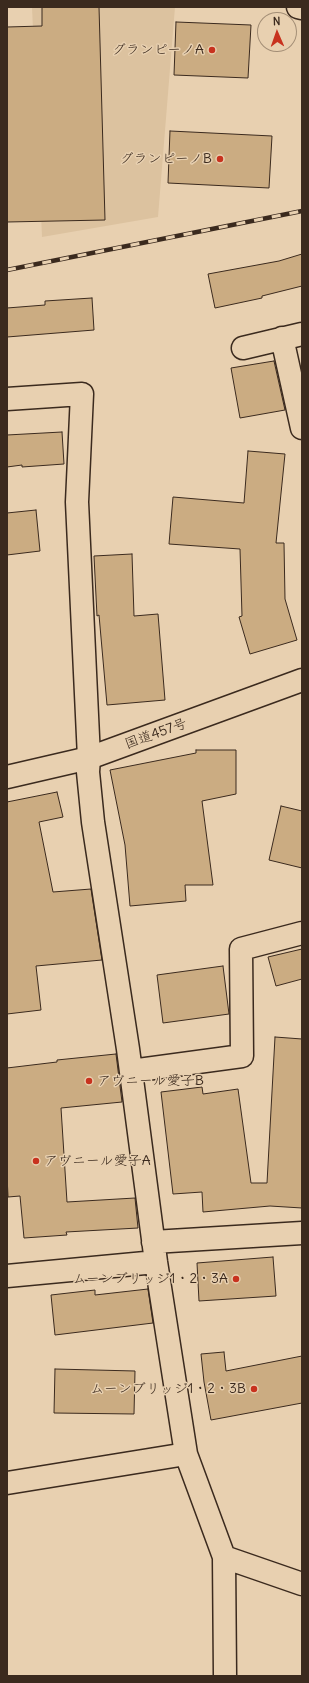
<!DOCTYPE html>
<meta charset="utf-8">
<style>
body{margin:0}
#map{position:relative;width:309px;height:1683px;overflow:hidden;background:#e8d0b0;font-family:Delius,sans-serif}
canvas{display:block}
.frame{position:absolute;inset:0;border:8px solid #3b2a1e;pointer-events:none}
.north{position:absolute;left:257px;top:12px;width:40px;height:40px;box-sizing:border-box;background:#e8d0b0;border:1px solid #a38e76;border-radius:50%;rotate:358deg;font-size:11px;font-weight:700;line-height:16px;text-align:center;color:#3b2a1e}
.north::after{content:'';display:block;margin:auto;width:14px;height:18px;background:#c8321e;clip-path:polygon(50% 0,100% 100%,50% 72%,0 100%)}
</style>
<div id="map">
<canvas width="309" height="1683"></canvas>
<div class="frame"></div>
<div class="north">N</div>
</div>
<script>
const ctx = document.querySelector('canvas').getContext('2d');
ctx.lineJoin = 'round';
function fill(path, color) {
  ctx.fillStyle = color;
  ctx.fill(path, 'evenodd');
}
function poly(rows) {
  const path = new Path2D();
  for (const r of rows) {
    path.moveTo(r[0], r[1]);
    for (let i = 2; i < r.length; i += 2) path.lineTo(r[i], r[i + 1]);
  }
  return path;
}
function strokePath(path, color, width, dash) {
  ctx.strokeStyle = color;
  ctx.lineWidth = width;
  ctx.lineCap = dash ? 'butt' : 'round';
  ctx.setLineDash(dash || []);
  ctx.stroke(path);
}
function label(font, color, halo, rows, align = 'center') {
  ctx.font = font + ' Delius,"Klee One",sans-serif';
  ctx.lineWidth = 3;
  ctx.setLineDash([]);
  ctx.textBaseline = 'middle';
  ctx.strokeStyle = halo;
  ctx.fillStyle = color;
  for (const [text, x, y, turn = 0] of rows) {
    ctx.save();
    ctx.translate(x, y);
    ctx.rotate((+turn || 0) * Math.PI / 180);
    ctx.textAlign = isNaN(turn) ? turn : align;
    if (halo) ctx.strokeText(text, 0, 0);
    ctx.fillText(text, 0, 0);
    ctx.restore();
  }
}
fill(poly([
 [32,7,175,7,158,217,42,237]
]), '#dcc29f');
const building = poly([
 [42,7,99,7,105,220,7,222,7,27,42,26,42,7],
 [176,22,251,25,248,78,174,75,176,22],
 [170,131,272,136,269,188,168,183,170,131],
 [302,254,302,286,262,296,262,298,215,308,208,274,279,261,302,254],
 [92,298,94,330,7,337,7,308,45,305,45,301,92,298],
 [274,361,285,410,240,418,231,368,274,361],
 [62,432,64,464,22,467,22,465,7,467,7,435,62,432],
 [248,451,285,454,276,543,284,543,285,599,297,640,250,654,239,617,242,616,240,549,169,544,173,497,244,503,248,451],
 [36,510,40,551,7,555,7,513,36,510],
 [132,554,134,616,158,614,165,700,107,705,99,615,97,616,94,556,132,554],
 [196,750,236,750,236,794,202,801,213,885,185,885,186,901,130,906,125,845,110,770,196,753,196,750],
 [57,792,63,817,39,822,53,892,91,889,102,960,36,966,41,1010,7,1014,7,802,57,792],
 [281,806,302,811,302,868,269,860,281,806],
 [302,949,302,979,276,986,268,957,302,949],
 [223,966,229,1014,163,1023,157,975,223,966],
 [275,1037,302,1039,302,1208,270,1206,203,1212,202,1192,173,1194,161,1092,202,1087,203,1094,238,1089,251,1183,267,1183,275,1037],
 [116,1054,122,1102,61,1108,67,1202,135,1198,138,1228,66,1232,67,1235,24,1238,20,1196,8,1197,7,1175,7,1068,57,1062,57,1060,116,1054],
 [273,1257,276,1296,199,1301,197,1263,273,1257],
 [148,1289,153,1323,55,1335,51,1295,95,1290,95,1295,148,1289],
 [224,1352,226,1371,302,1356,302,1403,211,1420,204,1382,201,1354,224,1352],
 [55,1369,135,1371,134,1414,54,1413,55,1369]
]);
fill(building, '#cbac82');
strokePath(building, '#3b2a1e', 1);
const street = poly([
 [298,7,302,8],
 [282,338,302,428],
 [243,348,302,334],
 [7,399,82,394,77,502,89,758,88,772,93,822,128,1049,156,1262,186,1454,224,1557,225,1676],
 [131,1071,242,1056,241,949,302,933],
 [153,1242,302,1233],
 [7,1276,156,1262],
 [7,1483,186,1454],
 [224,1557,302,1584]
]);
const highway = poly([
 [7,777,89,758,302,680]
]);
strokePath(street, '#3b2a1e', 25);
strokePath(highway, '#3b2a1e', 25);
strokePath(street, '#e8d0b0', 22);
strokePath(highway, '#e8d0b0', 22);
const rail = poly([
 [7,270,302,211]
]);
strokePath(rail, '#3b2a1e', 4.5);
strokePath(rail, '#e8d0b0', 3, [9]);
for (const [x, y, r, color] of [
 [212,50,4,"#c8321e"],
 [220,159,4,"#c8321e"],
 [89,1081,4,"#c8321e"],
 [36,1161,4,"#c8321e"],
 [236,1279,4,"#c8321e"],
 [254,1389,4,"#c8321e"]
]) {
  const dot = new Path2D();
  dot.arc(x, y, r, 0, 2 * Math.PI);
  ctx.fillStyle = color;
  ctx.fill(dot);
  strokePath(dot, '#e8d0b0', 1.5);
}
label('14px', '#3b2a1e', '#e8d0b0', [
 ["グランピーノA",204,50],
 ["グランピーノB",212,159],
 ["アヴニール愛子B",97,1081,"left"],
 ["アヴニール愛子A",44,1161,"left"],
 ["ムーンブリッジ1・2・3A",228,1279],
 ["ムーンブリッジ1・2・3B",246,1389]
], 'right');
label('14px', '#3b2a1e', '#e8d0b0', [
 ["国道457号",156,734,-20]
]);
</script>
